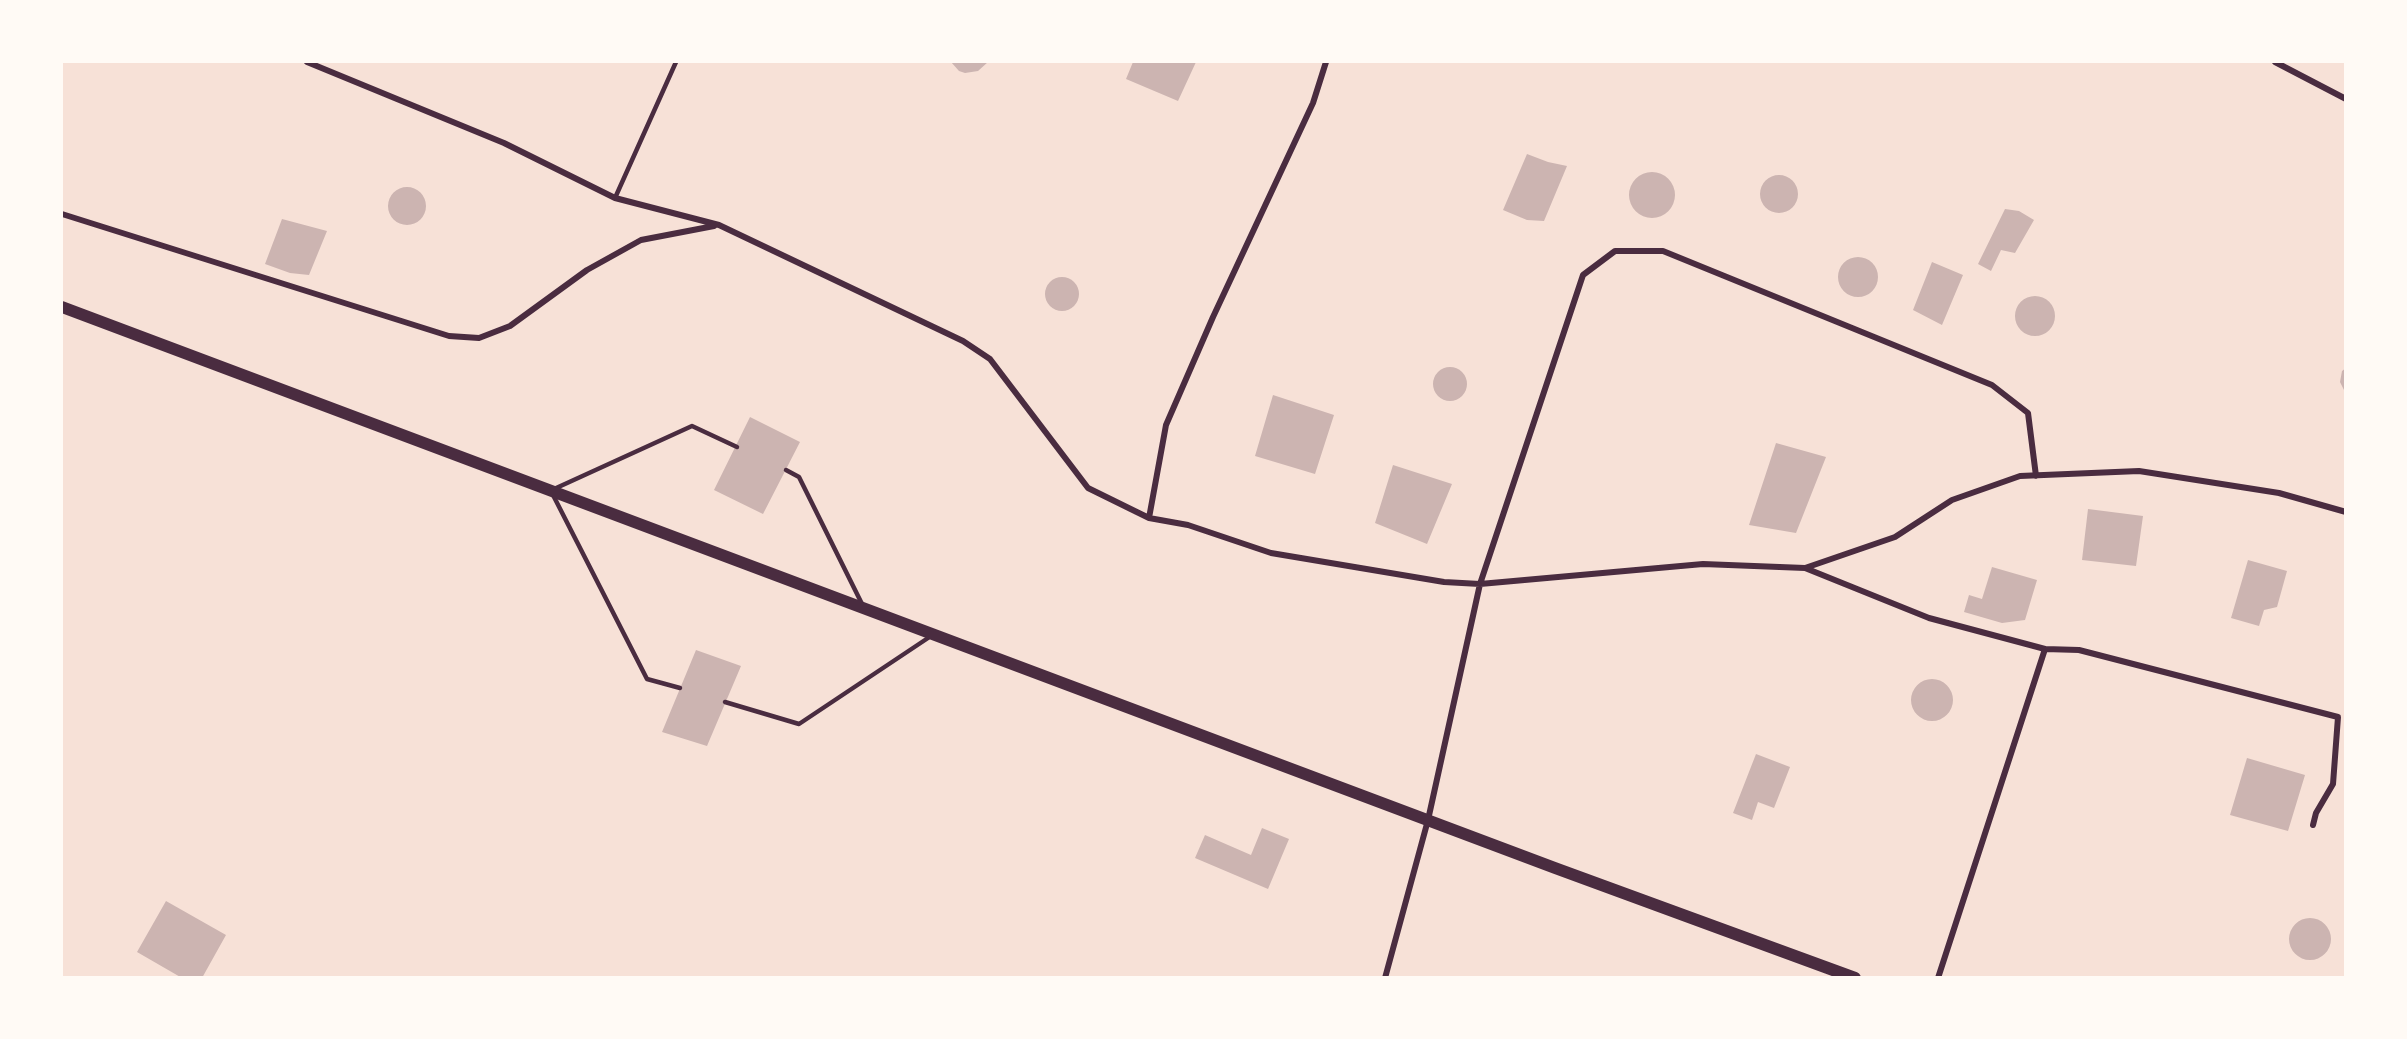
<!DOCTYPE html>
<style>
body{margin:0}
#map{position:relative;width:2407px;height:1039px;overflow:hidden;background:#f7e1d7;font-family:Quicksand,sans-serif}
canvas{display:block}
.frame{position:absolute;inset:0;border:63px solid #fffaf5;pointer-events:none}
</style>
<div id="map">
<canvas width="2407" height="1039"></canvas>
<div class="frame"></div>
</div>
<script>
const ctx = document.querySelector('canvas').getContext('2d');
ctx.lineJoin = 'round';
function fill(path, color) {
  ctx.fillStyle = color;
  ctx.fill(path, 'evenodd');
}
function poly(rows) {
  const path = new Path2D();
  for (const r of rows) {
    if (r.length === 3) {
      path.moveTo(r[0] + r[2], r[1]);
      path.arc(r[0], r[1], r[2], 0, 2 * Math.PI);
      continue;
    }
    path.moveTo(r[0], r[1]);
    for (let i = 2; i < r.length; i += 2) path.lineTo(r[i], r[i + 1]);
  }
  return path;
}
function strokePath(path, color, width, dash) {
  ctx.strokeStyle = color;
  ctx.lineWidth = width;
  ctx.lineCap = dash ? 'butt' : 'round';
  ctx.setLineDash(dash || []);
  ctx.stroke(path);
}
fill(poly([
 [951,62,988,62,978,71,965,73,959,71],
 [1133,62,1196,62,1178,101,1126,79],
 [1527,154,1548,162,1567,166,1544,221,1527,220,1503,210],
 [1652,195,23],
 [1779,194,19],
 [407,206,19],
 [2005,209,2019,211,2034,220,2015,253,2001,250,1991,271,1978,264],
 [282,219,327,231,309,275,290,273,265,264],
 [1858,277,20],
 [1932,262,1963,275,1942,325,1913,310],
 [1062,294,17],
 [2035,316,20],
 [1450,384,17],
 [2346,368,2346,394,2340,382,2342,371],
 [1273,395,1334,415,1315,474,1255,456],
 [750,417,800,442,763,514,714,490],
 [1776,443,1826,457,1796,533,1749,525],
 [1393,465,1452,484,1427,544,1375,523],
 [2088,509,2143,516,2136,566,2082,560],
 [2248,560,2287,571,2277,607,2264,610,2259,626,2231,618],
 [1992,567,2037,580,2025,620,2002,623,1964,612,1969,595,1982,599],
 [696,650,741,666,707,746,662,732],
 [1932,700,21],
 [1756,754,1790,767,1774,808,1758,802,1752,820,1733,813],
 [2247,758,2305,775,2288,831,2230,815],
 [1262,828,1289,839,1268,889,1195,858,1205,835,1251,855],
 [166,901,226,935,202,978,182,978,137,952],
 [2310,939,21]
]), '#ccb4b1');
strokePath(poly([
 [615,198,676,62],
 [786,470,799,477,863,606],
 [554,489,692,426,737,447],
 [553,495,647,679,680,688],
 [725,702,799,724,931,636]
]), '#4a2c40', 4.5);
strokePath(poly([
 [307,62,504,143,615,198,719,225,963,341,990,359,1088,488,1149,518,1188,525,1271,553,1444,582,1480,584,1703,564,1805,568,1895,537,1952,500,2020,476,2139,471,2279,493,2346,512],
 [2275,62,2346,99],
 [62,214,449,336,479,338,510,326,587,270,641,240,714,226],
 [1149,518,1166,425,1213,317,1313,103,1326,62],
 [1805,568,1929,618,2045,649,1938,978],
 [2045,649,2079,650,2338,717,2333,784,2316,813,2313,825],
 [1385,978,1428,820,1480,584,1583,275,1615,251,1663,251,1992,385,2028,413,2036,476]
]), '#4a2c40', 6);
strokePath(poly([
 [62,307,1555,868,1855,978]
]), '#4a2c40', 12);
</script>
